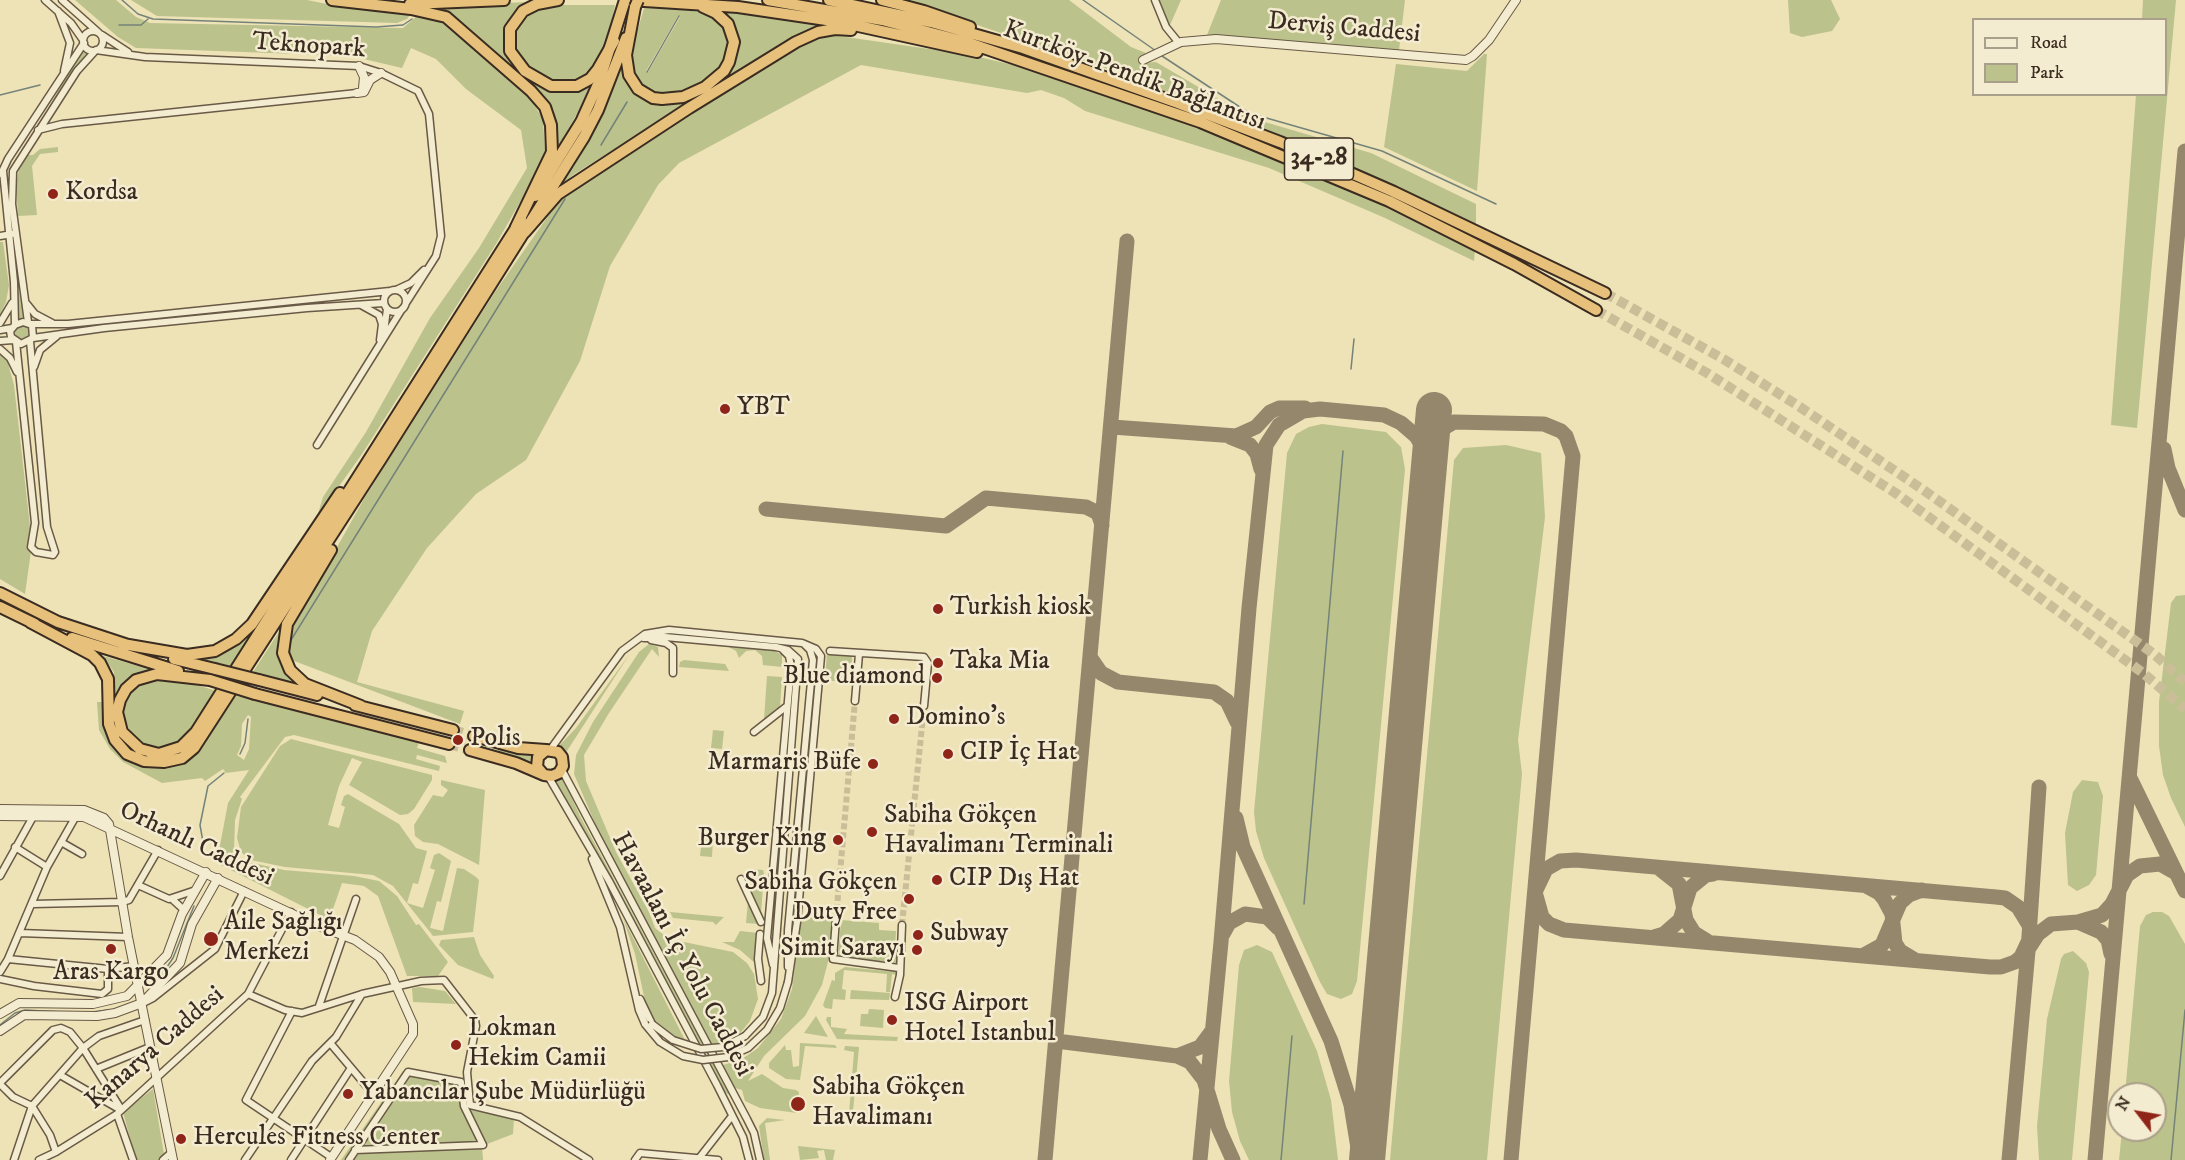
<!DOCTYPE html>
<meta charset="utf-8">
<style>
body{margin:0}
#map{position:relative;width:2185px;height:1160px;overflow:hidden;background:#eee2b7;font-family:"IM FELL DW Pica",serif}
canvas{display:block}
.legend{position:absolute;left:1972px;top:18px;width:195px;height:78px;box-sizing:border-box;background:#f4ecd0;border:2px solid #aa9f8a;margin:0;padding:8px 10px;list-style:none;font-size:18px;color:#3b2c21}
.legend li{display:flex;align-items:center;gap:12px;height:30px}
.legend b{width:30px;border:2px solid #aa9f8a}
.north{position:absolute;left:2107px;top:1082px;width:60px;height:60px;box-sizing:border-box;background:#f4ecd0;border:2px solid #aa9f8a;border-radius:50%;rotate:301deg;font-size:16px;font-weight:700;line-height:24px;text-align:center;color:#3b2c21}
.north::after{content:'';display:block;margin:auto;width:21px;height:27px;background:#8f2418;clip-path:polygon(50% 0,100% 100%,50% 72%,0 100%)}
</style>
<div id="map">
<canvas width="2185" height="1160"></canvas>
<ul class="legend">
<li><b style="height:8px;background:#f4ecd0"></b>Road</li>
<li><b style="height:16px;background:#bcc28c"></b>Park</li>
</ul>
<div class="north">N</div>
</div>
<script>
const ctx = document.querySelector('canvas').getContext('2d');
ctx.lineJoin = 'round';
function fill(path, color) {
  ctx.fillStyle = color;
  ctx.fill(path, 'evenodd');
}
function poly(rows) {
  const path = new Path2D();
  for (const r of rows) {
    if (r.length === 3) {
      path.moveTo(r[0] + r[2], r[1]);
      path.arc(r[0], r[1], r[2], 0, 2 * Math.PI);
      continue;
    }
    path.moveTo(r[0], r[1]);
    for (let i = 2; i < r.length; i += 2) path.lineTo(r[i], r[i + 1]);
  }
  return path;
}
function strokePath(path, color, width, dash) {
  ctx.strokeStyle = color;
  ctx.lineWidth = width;
  ctx.lineCap = dash ? 'butt' : 'round';
  ctx.setLineDash(dash || []);
  ctx.stroke(path);
}
function label(font, color, halo, rows, align = 'center') {
  ctx.font = font + ' "IM FELL DW Pica",serif';
  ctx.lineWidth = 5;
  ctx.setLineDash([]);
  ctx.textBaseline = 'middle';
  ctx.strokeStyle = halo;
  ctx.fillStyle = color;
  for (const [text, x, y, turn = 0] of rows) {
    ctx.save();
    ctx.translate(x, y);
    ctx.rotate((+turn || 0) * Math.PI / 180);
    ctx.textAlign = isNaN(turn) ? turn : align;
    if (halo) ctx.strokeText(text, 0, 0);
    ctx.fillText(text, 0, 0);
    ctx.restore();
  }
}
fill(poly([
 [75,0,116,0,136,17,150,23,403,28,418,15,435,18,445,23,509,79,533,102,543,120,545,151,539,169,496,244,362,454,317,517,323,497,366,432,430,318,479,248,527,168,521,130,466,89,436,59,411,48,402,68,351,56,136,48,118,37],
 [131,0,307,0,337,6,411,14,407,19,397,23,157,16],
 [903,0,1069,0,1131,47,1146,53,1140,57,1143,63,1156,62,1251,118,1371,153,1443,188,1476,204,1476,225,1297,143,1217,111,1108,69],
 [1152,0,1181,0,1170,25,1161,23],
 [1221,0,1405,0,1399,50,1207,35],
 [1788,0,1831,0,1840,19,1832,31,1802,37,1790,33],
 [2143,0,2176,0,2137,428,2111,425,2136,95,2166,94,2166,20,2142,19],
 [529,2,514,13,508,24,516,67,530,80,558,91,577,90,596,79,555,154,557,139,553,117,544,99,498,53,461,21,429,6],
 [553,5,615,5,609,35,592,72,568,85,550,82,522,63,513,41,516,28,523,16,534,9],
 [645,5,710,13,728,31,730,49,720,71,690,91,654,95,635,81,630,56],
 [678,16,680,17,648,72,646,71],
 [716,8,777,19,827,24,785,41,573,175,557,188,587,141,623,64,635,91,684,99,734,61,738,44],
 [832,35,971,55,1013,65,1155,112,1288,164,1394,210,1475,249,1474,261,1385,218,1269,168,1085,111,1064,98,1041,90,1027,93,861,65,679,163,658,185,610,266,580,361,526,460,476,494,427,548,372,631,357,682,464,711,460,724,289,659,288,642,292,628,365,497,495,292,558,202,567,193,677,121,803,44],
 [83,46,92,52,80,62,48,109],
 [1484,54,1487,54,1477,191,1384,147,1396,64,1467,71],
 [58,147,58,152,40,154,32,166,37,215,18,216,16,184,20,164,26,155,33,155,40,149],
 [14,239,20,297,25,318,17,318,12,240],
 [0,242,3,242,9,285,6,302,0,315],
 [23,333,8],
 [0,353,7,360,14,385,32,544,25,594,0,579],
 [1322,424,1386,432,1401,447,1405,469,1357,981,1352,994,1341,999,1327,994,1320,982,1264,858,1256,831,1254,812,1287,453,1296,434,1309,427],
 [1506,445,1541,453,1545,517,1518,740,1522,774,1487,1160,1390,1160,1454,460,1463,448],
 [2185,595,2185,827,2171,798,2163,775,2159,746,2159,702,2171,603,2176,596],
 [261,621,235,667,198,658],
 [286,621,281,635,296,681,291,683,253,672],
 [649,644,658,647,659,657,652,649,609,713,584,755,586,781,616,852,649,912,655,928,669,939,733,952,747,963,754,974,758,999,750,1021,738,1036,710,1048,603,842,574,774,576,755,593,722,639,652],
 [727,646,775,651,782,655,782,667,763,665,762,656,755,650,746,651,739,658,736,651],
 [827,653,852,656,851,683,825,680],
 [629,655,565,754,557,748,576,728],
 [103,656,156,671,138,677,115,715,114,672],
 [684,660,725,664,729,671,679,667,680,662],
 [767,676,782,677,780,707,764,719],
 [158,678,179,680,217,691,188,733,176,743,159,748,146,746,131,734,122,711,129,693,139,684],
 [236,696,263,701,419,742,417,748,445,756,447,763,417,755,416,759,440,766,439,771,294,735,285,737,240,797,242,799,235,820,234,851,226,858,232,866,240,860,284,870,354,876,379,881,397,896,416,925,419,924,448,962,438,976,407,976,378,896,364,886,342,883,332,912,328,911,326,918,219,864,218,856,228,803,249,770,226,773,223,769,205,781,202,778,162,783,123,762,110,749,99,730,97,702,104,702,104,720,141,765,167,767,199,749],
 [248,715,251,717,249,749,244,760,237,755,241,746,242,724],
 [713,730,724,731,722,749,711,748],
 [291,739,432,775,432,780,414,809,408,814,400,815,349,785,362,762,352,758,339,786,328,825,339,828,345,807,341,805,344,796,348,794,399,824,416,848,427,851,418,884,413,883,407,903,423,908,435,870,430,868,434,855,439,853,451,861,441,902,437,901,430,928,443,931,457,868,464,869,476,877,479,880,473,932,433,936,430,932,393,886,373,875,285,867,251,860,241,852,237,838,241,807,280,746],
 [499,747,534,755,533,762,498,751],
 [562,777,581,818,730,1095,724,1092,575,813,554,781],
 [441,780,485,790,479,865,438,844,423,842,415,836,414,825,433,795,443,797,448,790,441,785],
 [2082,780,2098,782,2103,796,2096,875,2089,885,2077,891,2068,885,2065,833,2073,792],
 [702,838,713,839,712,857,700,856],
 [751,869,763,870,764,873,761,913,749,893],
 [748,901,759,924,746,923],
 [670,912,724,917,716,925,713,922,673,918],
 [2153,912,2162,912,2169,916,2185,944,2185,1160,2119,1160,2122,1130,2155,1130,2155,1094,2125,1094,2140,926,2146,915],
 [801,916,834,919,829,958,822,985,805,1016,764,1056,748,1081,762,1074,783,1088,796,1090,799,1092,797,1113,760,1108,745,1101,742,1090,735,1088,720,1066,742,1059,758,1048,781,1019,792,989],
 [623,918,688,1046,653,1022,646,1006,635,954],
 [841,920,879,923,879,930,896,931,895,948,899,950,898,963,838,957],
 [740,931,758,933,756,964,740,950,722,942,734,942],
 [474,937,480,955,494,976,493,979,458,965,439,945,441,940],
 [1257,945,1272,952,1317,1051,1331,1100,1338,1160,1249,1160,1240,1141,1232,1112,1229,1081,1239,965,1244,950],
 [2073,951,2086,963,2089,972,2072,1160,2039,1160,2037,1126,2047,1019,2061,959,2064,954],
 [845,967,897,972,897,975,892,974,890,992,886,992,887,974,844,970,842,989,846,990,845,1000,833,999,832,1009,825,1008,823,1005,832,980,835,981,835,973],
 [420,987,445,991,456,1004,413,1002,412,988],
 [851,990,890,993,889,1000,850,999],
 [869,1009,884,1010,883,1028,860,1026,861,1014,868,1014],
 [816,1016,828,1037,804,1033],
 [827,1017,831,1017,831,1027,847,1029,844,1034,898,1037,897,1041,837,1039,826,1020],
 [800,1043,835,1045,837,1048,805,1046,800,1080,786,1079,769,1068,769,1063,785,1045,786,1050,791,1050,793,1067,799,1066],
 [845,1046,859,1047,853,1111,876,1113,875,1117,849,1114,854,1052,844,1050],
 [403,1071,459,1083,464,1109,514,1118,513,1134,482,1146,483,1160,341,1160],
 [153,1089,165,1160,136,1160,123,1112],
 [767,1118,785,1120,765,1123,770,1160,764,1160,759,1126],
 [798,1146,835,1150,833,1160,826,1160,824,1150,817,1151,819,1158,800,1160]
]), '#bcc28c');
strokePath(poly([
 [122,0,138,14,153,19,376,27,403,25,412,19],
 [1083,0,1156,51],
 [119,25,141,25,148,19],
 [1162,56,1249,113,1382,151,1496,204],
 [647,72,679,16],
 [0,95,40,85],
 [601,145,627,102],
 [1351,369,1354,339],
 [291,640,565,199],
 [240,754,245,743,248,719],
 [203,842,200,825,208,786,224,773],
 [1304,904,1343,451],
 [150,980,165,970,173,958,194,906],
 [92,1012,108,1010],
 [0,1025,15,1013,25,1010,63,1012],
 [1281,1160,1292,1036],
 [2171,1160,2185,1010]
]), '#748379', 1.5);
strokePath(poly([
 [1112,427,1236,436,1256,427,1270,412,1279,408,1305,408],
 [1230,437,1250,445,1257,454,1261,469],
 [1431,443,1437,432,1454,422,1544,424,1561,431,1566,436,1573,456,1511,1160],
 [2164,449,2168,468,2185,510],
 [766,509,946,526,986,498,1086,507,1098,513,1102,525],
 [1090,657,1101,673,1118,682,1214,692,1227,701,1237,722],
 [2130,778,2185,891],
 [1236,818,1243,847,1331,1041,1351,1105,1360,1160],
 [1660,869,1679,884,1686,920,1694,933,1707,941],
 [1866,886,1879,893,1884,899,1892,914,1895,943,1900,951,1915,960],
 [2078,922,2102,915,2112,904,2127,875,2140,866,2160,864,2176,873],
 [2029,925,2018,907,2005,898,1996,897,1576,860,1560,861,1546,869,1535,892,1542,917,1549,924,1564,930,1990,967,2001,967,2015,962,2021,957,2029,940],
 [1223,934,1229,923,1245,914,1267,917,1278,928],
 [1654,937,1664,934,1680,920,1690,888,1706,875,1713,874],
 [2029,948,2038,934,2051,924,2078,922,2101,932,2108,940,2111,954],
 [1862,956,1882,945,1900,903,1909,895,1922,890],
 [1056,1041,1177,1056,1190,1062,1204,1080,1219,1129,1233,1160],
 [1177,1056,1200,1047,1212,1031],
 [1045,1160,1127,241],
 [1200,1160,1221,942,1249,608,1266,445,1279,425,1303,411,1320,409,1384,415,1401,423,1416,436,1425,451,1428,476],
 [2009,1160,2028,951,2039,787],
 [2095,1160,2185,151]
]), '#94876c', 15);
strokePath(poly([
 [1367,1160,1434,410]
]), '#94876c', 36);
strokePath(poly([
 [836,919,855,701],
 [902,925,924,706]
]), '#cabe99', 6, [6, 3]);
strokePath(poly([
 [453,730,474,736],
 [449,744,470,750]
]), '#cabe99', 10, [10, 5]);
strokePath(poly([
 [1605,293,1725,360,1800,407,1922,489,2154,654,2185,682],
 [1596,310,1707,373,1897,494,2143,673,2185,709]
]), '#cabe99', 10, [10, 5]);
const minor = poly([
 [45,0,71,23,83,40],
 [62,0,98,32],
 [1155,0,1166,27,1179,43],
 [58,11,70,43,64,71],
 [93,41,10],
 [102,35,128,52],
 [38,130,62,124,357,93],
 [3,171,14,282,15,325,10,331,11,337,21,344,33,338,32,325,23,322,15,325],
 [1,174,8,159,84,43],
 [0,236,12,234],
 [395,301,11],
 [396,290,411,283,424,270],
 [27,304,35,314,52,323],
 [361,305,379,315,382,324,380,340],
 [28,322,12,204,13,171,77,71,96,50,145,57,359,66,381,73,418,91,429,114,441,236,436,256,406,303],
 [0,323,12,303],
 [29,324,68,324,390,291],
 [0,330,12,328],
 [384,332,387,309],
 [33,338,104,328,307,308,384,303],
 [0,341,13,340],
 [16,342,35,523,31,547,36,552,53,555,55,552,47,527,30,341],
 [0,349,10,358,17,372],
 [34,367,40,350,57,336],
 [317,445,402,309],
 [644,638,665,637,776,647,788,650,798,659,772,993,763,1017,745,1036],
 [651,640,666,643,673,648,673,673],
 [830,651,924,657,928,663,924,706],
 [855,701,859,654],
 [754,732,787,706],
 [550,750,622,651,645,634,669,630,802,643,816,649,821,656,819,679,797,922,788,982],
 [562,770,747,1119,754,1133,760,1160],
 [548,776,609,881,717,1085,743,1137,749,1160],
 [61,842,82,854],
 [15,847,47,867],
 [592,859,620,927,639,1010,645,1024],
 [0,876,34,815],
 [741,879,761,922],
 [138,885,169,899,196,890],
 [172,899,184,910],
 [33,904,122,902,129,900,158,850],
 [836,919,833,959,899,968],
 [20,933,128,937],
 [760,934,758,959,761,981],
 [8,959,108,969,134,966],
 [773,965,767,938,791,667,789,656,783,650],
 [788,967,788,930,813,660,810,650,805,645],
 [0,972,8,959,47,867,76,816],
 [0,979,34,986,102,994,108,989,108,969],
 [248,994,285,1010,302,1013,362,994,421,981,444,980,475,1020,476,1026,467,1072,470,1105,520,1117,589,1160],
 [895,997,900,975,902,925],
 [640,999,652,1024],
 [143,1003,153,998,215,949,244,891],
 [319,1006,356,899],
 [292,1011,246,1100,331,1157],
 [331,1044,374,1095],
 [96,1069,150,1047],
 [60,1075,119,1109],
 [0,1083,53,1030,61,1028,70,1032,83,1048,121,1109],
 [0,1084,13,1097,32,1106,50,1135,56,1152],
 [117,1114,133,1160],
 [700,1157,732,1116],
 [14,1160,32,1106,83,1048,99,1036,145,1020],
 [39,1160,56,1152,117,1114,248,994,291,912],
 [163,1160,171,1153],
 [245,1160,312,1061,336,1037,362,994],
 [291,1160,351,1068],
 [349,1160,357,1148,408,1072,461,1082,464,1106,483,1145,355,1150],
 [635,1160,640,1153,718,1160]
]);
const tertiary = poly([
 [1143,60,1181,42,1216,39,1466,60,1473,56,1489,40,1516,0],
 [359,66,364,77,363,88],
 [357,93,364,92,370,80,381,73],
 [0,809,84,810,104,818,109,824,128,937,173,1160],
 [0,816,84,817,316,925,355,940,379,957,390,972,413,1024,413,1034,330,1160],
 [0,1014,19,1003,93,1004,127,996,167,955,182,914,206,872],
 [0,1031,24,1015,97,1016,115,1013,142,1003,180,963,192,924,218,878]
]);
const trunk = poly([
 [535,196,581,122,599,82,625,0],
 [331,550,287,624,283,653,290,670,305,684,361,706],
 [0,593,58,622,128,645],
 [0,607,35,624],
 [30,622,92,655,100,663,108,679,109,724,115,740,127,754,144,761,164,762,182,758,194,748,381,459,584,137,598,110,626,38],
 [72,638,178,671],
 [123,644,187,655,215,651,236,639,252,624,340,493],
 [174,659,215,669],
 [210,680,157,674,136,680,126,689,120,700,117,712,122,732,140,749,159,754,181,747,196,732,521,220],
 [259,680,317,695],
 [255,694,449,744],
 [355,705,453,730],
 [474,736,518,748,546,750],
 [470,750,516,763,544,775,552,776,559,773,563,766,562,757,558,752,546,750,538,757,537,767,544,775]
]);
const motorway = poly([
 [332,0,411,9,446,17,531,91,545,107,551,125,552,152,516,227],
 [558,0,537,4,523,11,510,29,510,51,525,71,551,86,577,86,590,79,598,69,614,41],
 [629,0,738,7,840,22,977,52],
 [768,0,882,20,966,42,1200,122,1389,201,1514,264,1596,310],
 [829,0,931,22,1023,48,1178,103,1280,142,1394,192,1605,293],
 [882,0,924,11,970,27],
 [410,4,504,0],
 [635,7,626,55,629,75,638,89,653,98,662,99,683,97,705,87,724,71,729,62,734,42,728,24,716,13,703,7],
 [525,232,558,194,689,108,796,42,818,32,835,29,851,30]
]);
strokePath(minor, '#685a46', 9);
strokePath(tertiary, '#685a46', 10);
strokePath(trunk, '#3b2c21', 14);
strokePath(motorway, '#3b2c21', 14);
strokePath(minor, '#f4ecd0', 6);
strokePath(tertiary, '#f4ecd0', 8);
strokePath(trunk, '#e7c17c', 10);
strokePath(motorway, '#e7c17c', 10);
const minorBridge = poly([
 [645,1024,660,1042,683,1056,703,1060,728,1057,748,1048,767,1030,780,1008,788,982],
 [652,1024,673,1040,701,1049,723,1047,745,1036]
]);
const trunkBridge = poly([
 [635,7,638,0],
 [215,669,259,680],
 [210,680,255,694]
]);
strokePath(minorBridge, '#685a46', 9, []);
strokePath(trunkBridge, '#3b2c21', 14, []);
strokePath(minorBridge, '#f4ecd0', 6);
strokePath(trunkBridge, '#e7c17c', 10);
for (const [x, y, r, color] of [
 [53,194,6,"#8f2418"],
 [725,409,6,"#8f2418"],
 [938,609,6,"#8f2418"],
 [938,663,6,"#8f2418"],
 [937,678,6,"#8f2418"],
 [894,719,6,"#8f2418"],
 [458,740,6,"#8f2418"],
 [948,754,6,"#8f2418"],
 [873,764,6,"#8f2418"],
 [872,832,6,"#8f2418"],
 [838,840,6,"#8f2418"],
 [937,880,6,"#8f2418"],
 [909,899,6,"#8f2418"],
 [918,935,6,"#8f2418"],
 [211,939,8,"#8f2418"],
 [111,949,6,"#8f2418"],
 [917,950,6,"#8f2418"],
 [892,1020,6,"#8f2418"],
 [456,1045,6,"#8f2418"],
 [348,1094,6,"#8f2418"],
 [798,1104,8,"#8f2418"],
 [181,1139,6,"#8f2418"]
]) {
  const dot = new Path2D();
  dot.arc(x, y, r, 0, 2 * Math.PI);
  ctx.fillStyle = color;
  ctx.fill(dot);
  strokePath(dot, '#f4ecd0', 2);
}
for (const [x, y, w] of [
 [1319,159,69]
]) {
  const box = new Path2D();
  box.roundRect(x - w / 2, y - 21, w, 42, 4.5);
  ctx.fillStyle = '#f4ecd0';
  ctx.fill(box);
  strokePath(box, '#3b2c21', 1.5);
}
label('bold 24px', '#3b2c21', null, [
 ["34-28",1319,159]
]);
label('26px', '#3b2c21', '#f4ecd0', [
 ["Derviş Caddesi",1344,29,5],
 ["Teknopark",309,47,4],
 ["Kurtköy-Pendik Bağlantısı",1134,77,20],
 ["Orhanlı Caddesi",196,845,25],
 ["Havaalanı İç Yolu Caddesi",681,955,62],
 ["Kanarya Caddesi",156,1049,-41]
]);
label('26px', '#3b2c21', '#f4ecd0', [
 ["Kordsa",65,194],
 ["YBT",737,409],
 ["Turkish kiosk",950,609],
 ["Taka Mia",950,663],
 ["Blue diamond",925,678,"right"],
 ["Domino's",906,719],
 ["Polis",470,740],
 ["CIP İç Hat",960,754],
 ["Marmaris Büfe",861,764,"right"],
 ["Sabiha Gökçen",884,817],
 ["Havalimanı Terminali",884,847],
 ["Burger King",826,840,"right"],
 ["CIP Dış Hat",949,880],
 ["Sabiha Gökçen",897,884,"right"],
 ["Duty Free",897,914,"right"],
 ["Aile Sağlığı",224,924],
 ["Merkezi",224,954],
 ["Subway",930,935],
 ["Simit Sarayı",905,950,"right"],
 ["Aras Kargo",111,974,"center"],
 ["ISG Airport",904,1005],
 ["Hotel Istanbul",904,1035],
 ["Lokman",468,1030],
 ["Hekim Camii",468,1060],
 ["Sabiha Gökçen",812,1089],
 ["Havalimanı",812,1119],
 ["Yabancılar Şube Müdürlüğü",360,1094],
 ["Hercules Fitness Center",193,1139]
], 'left');
</script>
